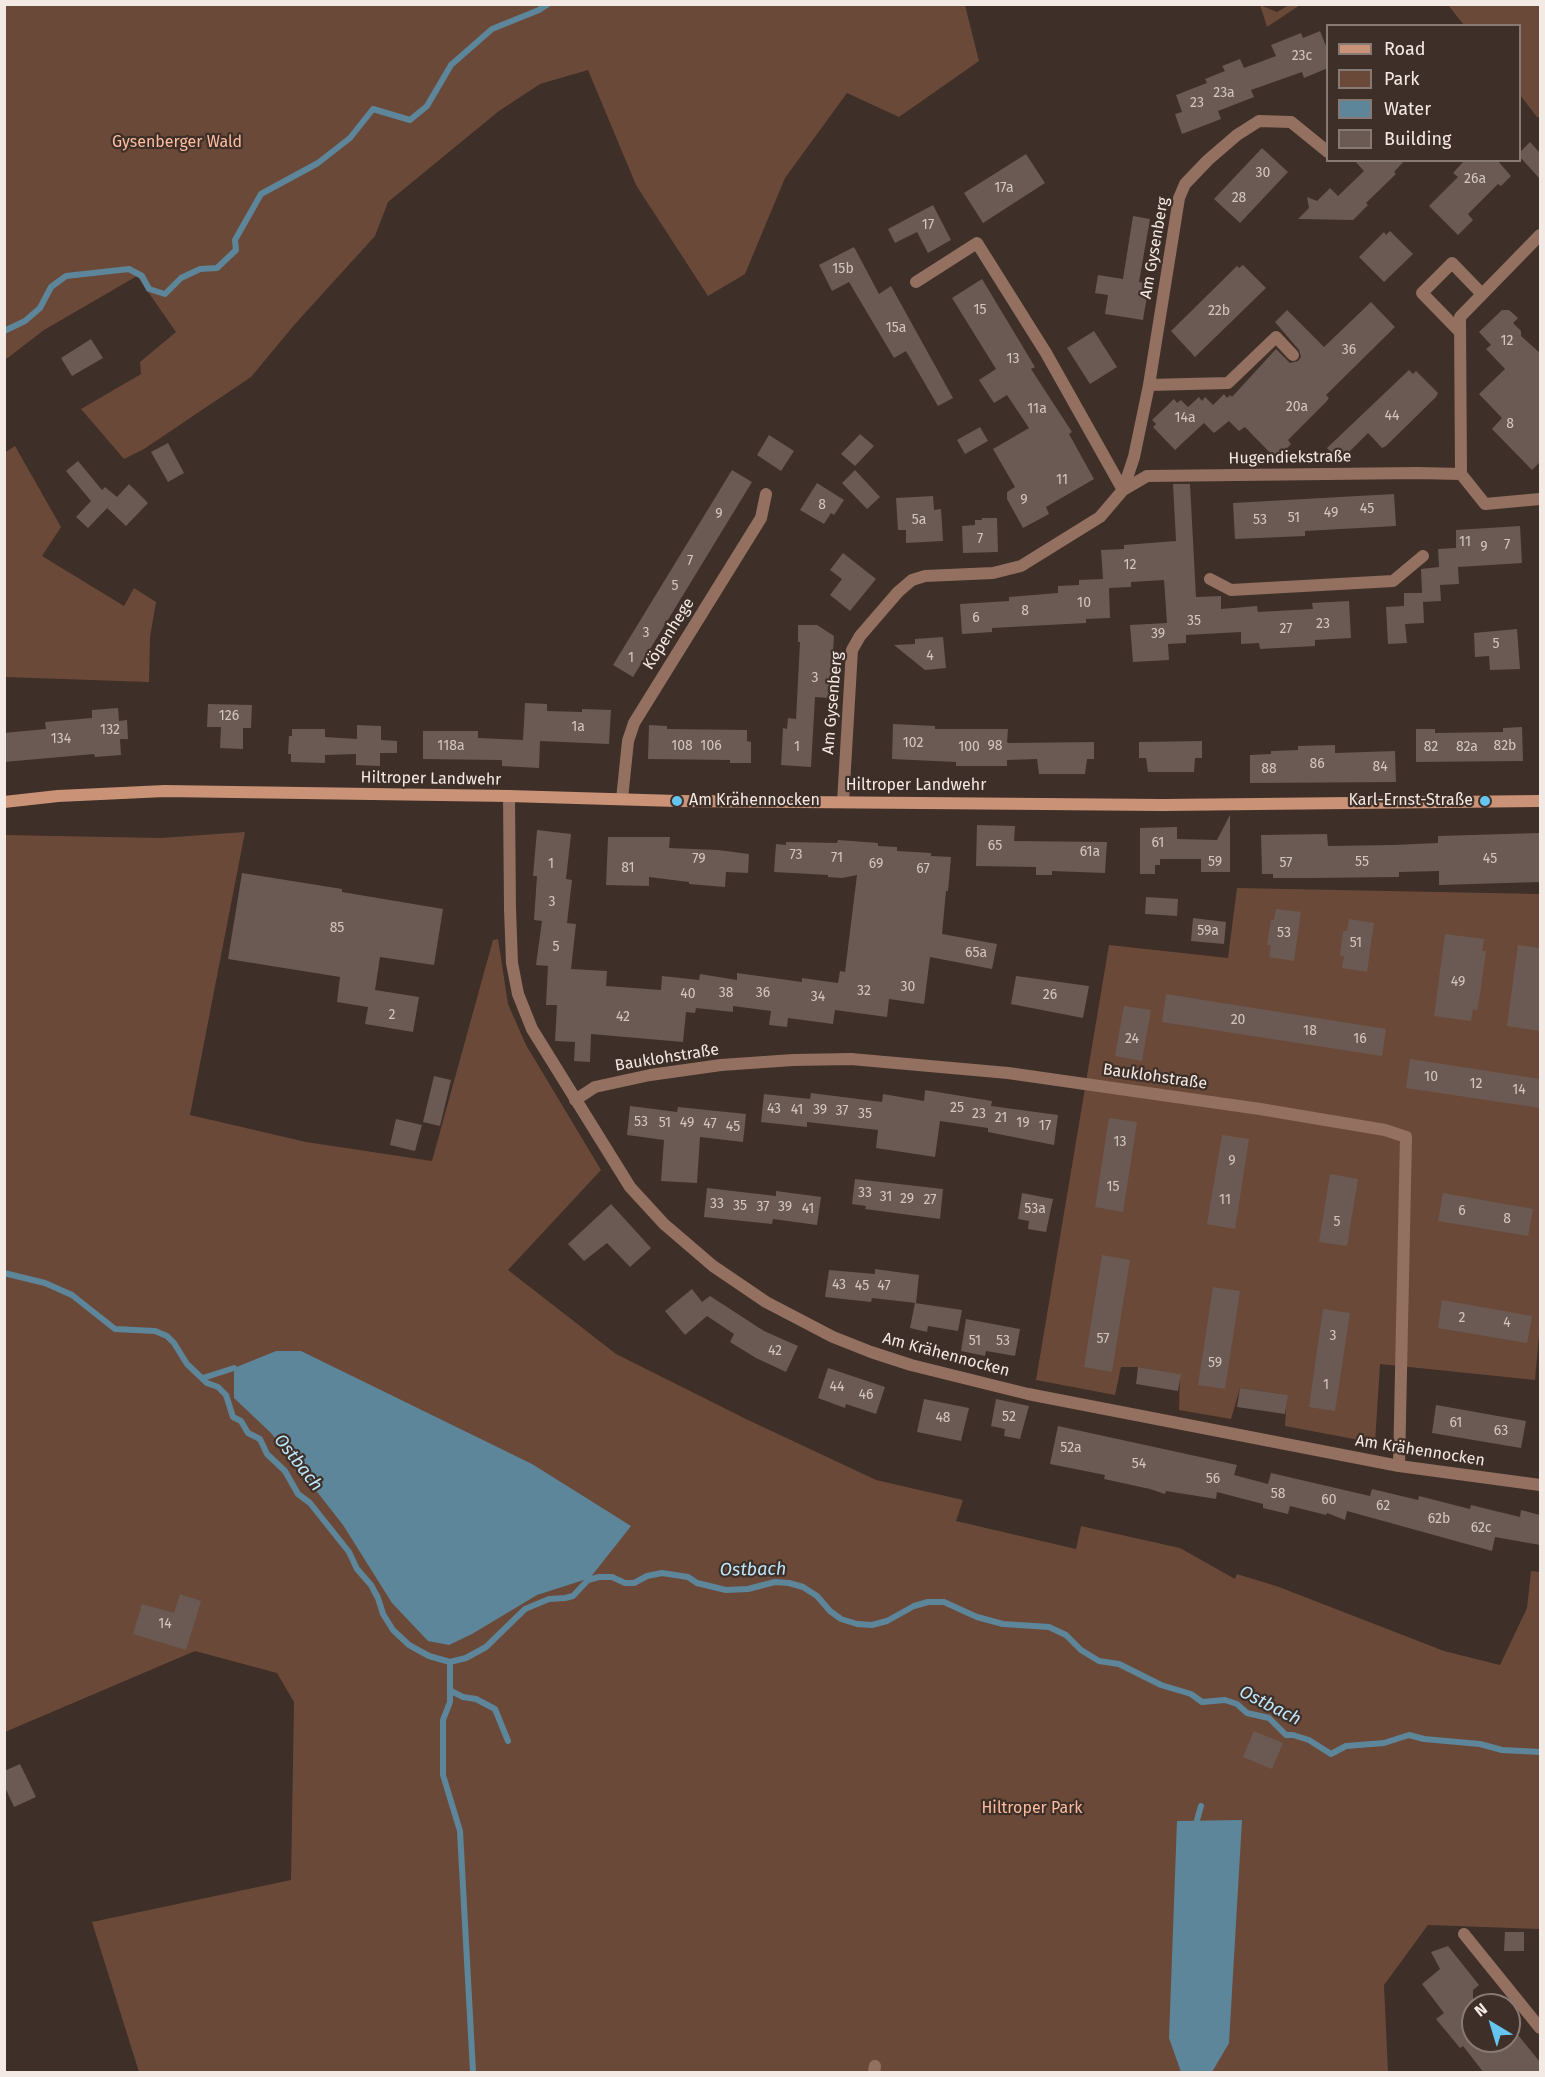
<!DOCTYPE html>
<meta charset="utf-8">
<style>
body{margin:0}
#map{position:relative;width:1545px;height:2077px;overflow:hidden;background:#3e2f28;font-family:"Fira Sans",sans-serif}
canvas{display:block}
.frame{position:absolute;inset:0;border:6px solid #f4eae5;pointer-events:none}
.legend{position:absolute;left:1326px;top:24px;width:195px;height:138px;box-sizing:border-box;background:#3e2f28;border:2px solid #877a74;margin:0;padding:8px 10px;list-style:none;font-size:18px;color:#f4eae5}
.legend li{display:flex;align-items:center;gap:12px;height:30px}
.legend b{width:30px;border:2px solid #877a74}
.north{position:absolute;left:1461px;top:1993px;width:60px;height:60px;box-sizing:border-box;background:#3e2f28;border:2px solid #877a74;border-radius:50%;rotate:322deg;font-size:16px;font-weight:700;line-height:24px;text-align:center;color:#f4eae5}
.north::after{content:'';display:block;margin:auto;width:21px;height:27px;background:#65c5ee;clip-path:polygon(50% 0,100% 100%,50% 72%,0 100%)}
</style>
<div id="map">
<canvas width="1545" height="2077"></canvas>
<div class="frame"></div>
<ul class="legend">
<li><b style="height:8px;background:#ca9277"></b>Road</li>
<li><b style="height:16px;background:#6b4938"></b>Park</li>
<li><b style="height:16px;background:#5d869a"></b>Water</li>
<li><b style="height:16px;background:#6b5a53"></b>Building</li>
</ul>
<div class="north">N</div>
</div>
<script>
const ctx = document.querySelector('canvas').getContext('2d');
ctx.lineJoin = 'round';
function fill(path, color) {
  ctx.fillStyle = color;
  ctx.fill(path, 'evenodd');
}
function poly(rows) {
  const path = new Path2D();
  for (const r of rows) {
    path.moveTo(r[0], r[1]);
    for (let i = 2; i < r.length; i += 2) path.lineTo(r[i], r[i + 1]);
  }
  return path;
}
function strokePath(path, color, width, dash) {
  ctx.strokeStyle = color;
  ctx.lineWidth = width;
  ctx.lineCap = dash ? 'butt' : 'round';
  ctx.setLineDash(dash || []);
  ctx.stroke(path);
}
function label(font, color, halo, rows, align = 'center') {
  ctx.font = font + ' "Fira Sans",sans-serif';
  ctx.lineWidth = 4.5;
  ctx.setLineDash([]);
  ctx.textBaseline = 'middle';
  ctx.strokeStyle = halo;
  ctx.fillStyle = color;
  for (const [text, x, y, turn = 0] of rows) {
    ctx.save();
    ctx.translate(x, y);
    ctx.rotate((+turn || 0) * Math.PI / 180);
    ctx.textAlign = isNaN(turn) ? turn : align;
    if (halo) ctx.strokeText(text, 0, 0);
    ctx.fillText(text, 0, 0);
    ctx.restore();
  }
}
fill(poly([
 [5,4,965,5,979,61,899,117,847,93,785,178,745,274,708,296,636,185,588,70,540,84,499,111,388,202,375,236,295,324,251,377,144,449,124,459,81,409,141,374,140,362,176,332,137,276,44,330,5,360],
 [1260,5,1277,12,1289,5,1300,5,1267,27],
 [1448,5,1540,5,1540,117,1537,117,1520,95,1520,26,1464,25],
 [15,446,61,527,42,556,124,606,134,588,156,602,150,637,149,682,5,677,4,453],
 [245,832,190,1115,306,1142,432,1161,493,940,498,939,508,1004,526,1045,601,1170,508,1270,616,1354,746,1419,876,1480,963,1500,956,1521,1076,1549,1081,1526,1180,1548,1235,1579,1237,1574,1279,1587,1444,1651,1500,1665,1527,1608,1531,1571,1540,1572,1540,1929,1428,1925,1384,1985,1388,2072,139,2072,92,1922,291,1880,294,1702,277,1673,195,1651,5,1732,5,835,161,838],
 [1237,888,1540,894,1540,1323,1535,1380,1380,1364,1375,1443,1285,1426,1287,1395,1240,1388,1231,1419,1179,1410,1180,1374,1138,1367,1121,1367,1115,1395,1036,1380,1109,945,1228,958]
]), '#6b4938');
fill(poly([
 [276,1351,301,1351,532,1464,631,1526,590,1578,537,1595,472,1634,449,1645,428,1641,392,1603,343,1525,271,1433,234,1398,234,1368],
 [1242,1820,1229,2043,1212,2072,1181,2072,1169,2038,1177,1821]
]), '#5d869a');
strokePath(poly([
 [4,331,25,321,40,308,51,287,66,276,129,269,142,276,149,289,165,294,181,278,200,269,217,268,236,250,235,240,261,194,318,163,350,138,373,109,410,120,427,106,451,65,492,29,539,10,548,4],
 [4,1273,45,1283,72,1295,115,1329,155,1331,167,1336,174,1343,187,1364,207,1383,218,1387,226,1395,233,1417,241,1421,248,1433,260,1439,267,1454,285,1471,298,1494,310,1503,349,1552,357,1569,371,1585,378,1598,383,1614,393,1630,409,1645,429,1656,450,1662,466,1658,486,1647,525,1609,549,1599,565,1598,573,1596,588,1580,599,1577,612,1577,625,1583,634,1583,647,1576,662,1573,688,1577,697,1583,726,1590,748,1589,775,1582,789,1583,803,1587,817,1596,830,1611,841,1619,857,1624,872,1625,887,1621,914,1606,928,1602,944,1602,977,1617,1003,1624,1049,1627,1066,1635,1081,1650,1099,1661,1119,1664,1161,1685,1191,1694,1202,1702,1225,1700,1237,1704,1247,1713,1269,1718,1286,1735,1293,1735,1309,1740,1331,1754,1346,1746,1384,1743,1409,1735,1424,1739,1480,1744,1502,1750,1540,1752],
 [203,1378,234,1368],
 [450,1662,450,1702,443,1720,443,1775,460,1831,473,2072],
 [451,1691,463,1697,476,1699,495,1709,508,1741],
 [1197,1820,1201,1806]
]), '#5d869a', 6);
fill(poly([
 [1320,31,1328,51,1328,68,1304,78,1302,72,1251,90,1254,97,1218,111,1221,119,1182,134,1175,114,1182,112,1176,95,1207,83,1205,79,1225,71,1222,66,1240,59,1244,68,1276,56,1271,45,1301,33,1303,38],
 [1530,142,1540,153,1540,179,1520,157,1520,152],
 [1262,148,1288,172,1240,223,1214,199],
 [1026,154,1045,183,983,223,964,193],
 [1354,160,1405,160,1394,172,1396,174,1366,203,1368,205,1353,220,1298,219,1309,208,1307,197,1317,201,1330,188,1338,196,1364,171],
 [1465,160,1497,160,1511,176,1501,186,1498,184,1468,214,1473,220,1458,235,1429,206,1458,177,1453,173],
 [933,205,951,240,928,253,917,232,895,243,888,229],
 [1133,216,1150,219,1139,282,1149,284,1143,320,1105,314,1108,295,1095,293,1098,275,1123,279],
 [1390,231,1413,254,1384,282,1359,257,1384,232,1386,235],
 [854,247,879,294,891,286,953,398,938,406,906,351,894,358,849,282,832,291,819,265],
 [1243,265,1266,288,1195,357,1171,331,1237,266,1239,268],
 [982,279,1035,367,1031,369,1072,432,1069,434,1094,479,1046,507,1049,514,1023,528,1007,499,1007,492,1015,487,993,449,1029,428,1007,395,994,403,979,380,996,369,952,298],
 [1371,302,1395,327,1326,395,1329,398,1326,402,1288,440,1291,444,1276,459,1245,427,1239,431,1229,421,1214,433,1204,423,1175,450,1153,427,1156,424,1152,420,1174,399,1177,403,1181,400,1188,407,1199,397,1202,401,1205,397,1213,405,1224,394,1227,398,1230,395,1232,397,1276,349,1290,363,1298,361,1301,357,1299,350,1275,322,1287,310,1324,347],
 [1502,310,1509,310,1518,318,1513,323,1521,331,1521,336,1540,353,1540,462,1532,470,1492,429,1502,418,1479,394,1505,369,1486,349,1491,345,1479,332],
 [1094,331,1117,367,1090,384,1067,348],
 [91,339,103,358,72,376,61,358],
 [1409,370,1413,374,1416,371,1438,393,1436,397,1386,446,1382,448,1368,433,1340,461,1327,448],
 [980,427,988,441,965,454,957,440],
 [860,434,874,446,855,466,841,454],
 [769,435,794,451,781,471,757,455],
 [168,443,184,473,168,482,151,452],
 [78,461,102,490,105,487,117,497,129,484,148,503,126,526,107,508,112,503,88,528,76,517,91,501,66,471],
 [732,470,752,482,633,677,613,665],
 [855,470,880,497,867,509,842,483],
 [817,483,844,500,834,515,831,513,824,524,800,510],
 [1173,484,1190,484,1196,597,1221,596,1221,609,1257,606,1258,612,1313,609,1312,603,1349,601,1351,638,1315,640,1315,646,1260,649,1259,643,1241,644,1241,632,1186,635,1186,643,1168,644,1169,660,1133,662,1130,625,1167,623,1164,580,1131,582,1131,587,1109,588,1110,618,1086,619,1086,623,992,628,992,632,962,634,960,604,1009,601,1009,597,1058,593,1058,586,1079,585,1079,580,1103,579,1101,550,1124,549,1124,545,1176,541],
 [1394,494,1396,526,1305,531,1305,536,1235,539,1233,503],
 [933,496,934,510,941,509,943,541,906,543,906,530,898,530,896,498],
 [982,518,997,518,998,552,963,553,962,526,975,525,975,520,982,520],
 [1520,526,1522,563,1458,567,1459,584,1440,585,1441,601,1423,602,1424,623,1405,624,1407,643,1388,644,1386,607,1404,606,1404,593,1422,593,1421,569,1439,567,1438,549,1456,548,1456,530],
 [843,553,876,579,850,611,830,595,842,579,830,570],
 [798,625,817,625,834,636,830,698,815,697,811,767,781,765,783,728,787,729,788,718,796,719,800,642,798,642],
 [1517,629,1520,669,1490,670,1489,656,1475,657,1474,633],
 [943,637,946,668,925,670,894,645,915,644,915,639],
 [525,703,547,704,547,711,582,712,582,709,611,710,609,744,540,741,539,768,502,766,502,760,423,759,423,731,478,731,478,738,523,740],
 [208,704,252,705,251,728,243,728,243,749,220,748,221,727,207,727],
 [118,708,119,721,127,720,128,739,120,739,121,755,95,757,94,754,4,762,4,733,46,729,45,722,92,718,92,710],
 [893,724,935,726,935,729,1008,729,1007,742,1009,743,1094,742,1094,759,1087,759,1085,774,1039,774,1037,759,1007,760,1007,766,956,766,956,762,892,759],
 [357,725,381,726,381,740,397,741,397,753,380,753,380,766,356,765,356,754,325,755,325,763,291,762,291,754,288,754,289,736,292,736,292,729,325,729,325,737,357,739],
 [649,725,667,726,667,729,747,730,747,741,751,742,751,763,730,763,730,760,648,759],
 [1522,727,1523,761,1416,762,1416,729,1435,729,1435,733,1503,732,1503,728],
 [1202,741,1202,758,1195,758,1194,772,1148,772,1146,758,1139,758,1139,742],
 [1335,745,1335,753,1395,751,1396,782,1250,783,1250,755,1271,754,1271,751,1298,750,1298,746],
 [1230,815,1230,872,1201,872,1201,859,1160,859,1160,865,1155,865,1155,874,1140,874,1140,828,1177,827,1177,839,1217,840],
 [977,825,1015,826,1014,841,1107,842,1105,873,1052,871,1052,875,1036,875,1036,867,976,866],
 [537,830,571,834,566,879,572,880,567,923,576,924,571,969,607,971,606,986,661,990,662,976,699,980,700,974,737,980,737,973,802,982,802,978,838,983,840,971,845,972,857,875,842,878,828,877,828,875,774,872,776,844,786,845,786,842,837,843,838,840,878,843,878,846,897,847,897,851,931,853,931,856,951,857,948,891,946,891,942,934,997,944,992,969,930,957,924,1004,889,999,887,1017,835,1010,833,1024,788,1018,787,1027,769,1025,771,1011,733,1006,733,1012,696,1008,695,1013,686,1012,683,1042,591,1034,590,1062,574,1061,575,1042,555,1041,557,1005,546,1005,548,966,536,965,542,921,534,920,537,876,533,876],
 [1540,833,1540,882,1439,885,1439,871,1399,872,1399,877,1310,878,1273,878,1273,874,1262,874,1261,835,1327,834,1328,846,1393,845,1438,843,1438,836],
 [608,837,670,837,669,848,718,850,749,854,748,873,726,872,725,887,689,884,689,882,649,877,649,886,606,885],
 [242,873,342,889,342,892,443,909,434,965,380,957,375,990,419,997,413,1032,365,1024,368,1007,337,1002,340,977,228,959],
 [1146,897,1178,899,1177,916,1145,914],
 [1276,909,1301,912,1294,961,1269,957,1271,945,1267,945,1271,920,1274,920],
 [1193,918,1226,922,1224,944,1191,941],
 [1349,919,1374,923,1367,972,1342,968,1344,956,1340,956,1343,931,1347,931],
 [1445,934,1484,939,1482,951,1486,951,1480,994,1477,1010,1473,1009,1471,1021,1434,1016],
 [1518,945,1540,948,1540,1031,1507,1026],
 [1016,976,1089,986,1083,1018,1011,1004],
 [1166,994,1386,1029,1382,1056,1162,1022],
 [1124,1006,1151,1010,1142,1061,1115,1056],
 [1410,1059,1540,1079,1540,1108,1406,1088],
 [434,1076,451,1080,440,1126,423,1122],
 [925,1090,992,1101,991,1106,1058,1115,1054,1145,988,1132,988,1128,940,1121,935,1157,876,1148,878,1130,807,1122,807,1127,761,1122,764,1094,810,1099,811,1093,882,1102,883,1094,924,1101],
 [630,1106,677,1112,678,1107,746,1114,743,1142,700,1137,697,1183,661,1181,664,1140,627,1135],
 [1109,1118,1137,1122,1123,1212,1095,1207],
 [396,1119,422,1125,415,1151,390,1145],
 [1222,1135,1249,1139,1235,1229,1207,1224],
 [1330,1174,1358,1179,1347,1246,1319,1242],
 [855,1179,943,1189,940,1219,865,1209,866,1206,852,1204],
 [707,1188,776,1196,776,1191,821,1197,817,1225,773,1219,772,1224,704,1217],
 [1022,1193,1053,1199,1046,1232,1028,1229,1029,1221,1018,1219],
 [1443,1193,1533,1209,1528,1236,1438,1221],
 [611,1204,651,1248,630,1267,607,1243,584,1261,568,1244],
 [1102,1255,1130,1260,1112,1372,1084,1367],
 [875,1269,919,1275,916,1303,872,1298,871,1302,825,1297,829,1270,875,1274],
 [1213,1287,1240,1291,1225,1389,1198,1385],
 [692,1289,702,1302,710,1296,764,1331,798,1346,786,1372,756,1358,730,1342,734,1334,707,1316,685,1335,665,1311],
 [1442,1300,1532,1316,1527,1343,1438,1328],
 [915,1303,962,1310,958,1331,928,1326,927,1332,910,1328],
 [1323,1309,1350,1313,1335,1411,1309,1407],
 [966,1319,1020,1329,1015,1356,986,1351,985,1356,961,1351],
 [1138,1367,1181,1374,1178,1391,1136,1384],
 [828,1368,885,1387,876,1414,846,1404,845,1408,818,1398],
 [1240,1388,1288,1395,1285,1414,1237,1407],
 [924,1399,969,1408,961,1441,917,1432],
 [996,1399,1029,1406,1020,1439,1004,1436,1005,1429,991,1426],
 [1436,1405,1526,1421,1521,1448,1432,1433],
 [1058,1426,1237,1465,1234,1475,1268,1484,1271,1473,1370,1496,1372,1489,1418,1500,1419,1496,1470,1509,1471,1505,1520,1517,1521,1510,1540,1515,1540,1545,1495,1537,1492,1551,1347,1511,1345,1520,1327,1513,1326,1515,1290,1506,1288,1514,1263,1508,1263,1504,1217,1492,1216,1499,1166,1491,1165,1494,1150,1489,1104,1479,1105,1475,1050,1464],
 [180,1594,201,1601,186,1650,133,1634,142,1604,174,1613],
 [1254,1731,1283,1743,1272,1769,1243,1757],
 [20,1764,36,1797,14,1807,4,1785,4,1771],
 [1505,1932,1524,1932,1524,1951,1504,1951],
 [1448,1946,1479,1985,1473,1990,1473,2041,1509,2041,1509,2024,1540,2062,1540,2073,1484,2073,1463,2046,1460,2048,1436,2019,1444,2013,1422,1984,1440,1969,1431,1952]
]), '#6b5a53');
strokePath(poly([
 [916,282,977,243,1046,353,1123,490,1147,476,1417,473,1461,474,1485,504,1540,499],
 [1460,332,1422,293,1452,263,1482,294],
 [1149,385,1228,383,1276,337,1293,355],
 [1461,474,1460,317,1540,235],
 [1210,579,1231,590,1393,581,1423,556],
 [509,796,510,909,512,963,518,994,532,1029,630,1187,664,1224,713,1266,766,1302,833,1337,871,1352,911,1365,1028,1394,1399,1466,1540,1485],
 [622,799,628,741,634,723,761,518,766,494],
 [843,802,852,650,860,636,898,592,912,580,925,576,993,573,1021,566,1100,517,1123,490,1134,457,1149,385,1179,198,1185,184,1208,160,1237,135,1259,121,1291,122,1328,152],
 [575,1100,595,1087,650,1075,721,1065,793,1060,851,1059,1008,1073,1260,1109,1385,1130,1406,1137,1399,1466],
 [1464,1934,1540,2028],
 [874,2072,875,2066]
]), '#947060', 12);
strokePath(poly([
 [4,802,58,796,165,791,509,796,677,801,1163,805,1540,801]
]), '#ca9277', 12);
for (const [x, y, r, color] of [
 [677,801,6,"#65c5ee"],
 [1485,801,6,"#65c5ee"]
]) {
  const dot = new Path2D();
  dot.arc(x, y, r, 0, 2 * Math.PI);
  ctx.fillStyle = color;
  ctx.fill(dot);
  strokePath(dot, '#3e2f28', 2);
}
label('14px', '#d2c6c0', null, [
 ["23c",1302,56],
 ["23a",1224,93],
 ["23",1197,103],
 ["30",1263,173],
 ["26a",1475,179],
 ["17a",1004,188],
 ["28",1239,198],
 ["17",928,225],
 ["15b",843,269],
 ["15",980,310],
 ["22b",1219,311],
 ["15a",896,328],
 ["12",1507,341],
 ["36",1349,350],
 ["13",1013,359],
 ["20a",1297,407],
 ["11a",1037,409],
 ["44",1392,416],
 ["14a",1185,418],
 ["8",1510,424],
 ["11",1062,480],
 ["9",1024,500],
 ["8",822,505],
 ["45",1367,509],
 ["49",1331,513],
 ["9",719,514],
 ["51",1294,518],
 ["5a",919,520],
 ["53",1260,520],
 ["7",980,539],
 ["11",1465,542],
 ["7",1507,545],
 ["9",1484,547],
 ["7",690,561],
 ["12",1130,565],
 ["5",675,586],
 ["10",1084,603],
 ["8",1025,611],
 ["6",976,618],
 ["35",1194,621],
 ["23",1323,624],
 ["27",1286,629],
 ["3",646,633],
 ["39",1158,634],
 ["5",1496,644],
 ["4",930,656],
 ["1",631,658],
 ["3",815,678],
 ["126",229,716],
 ["1a",578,727],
 ["132",110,730],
 ["134",61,739],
 ["102",913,743],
 ["118a",451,746],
 ["108",682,746],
 ["106",711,746],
 ["98",995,746],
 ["82b",1505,746],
 ["1",797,747],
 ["100",969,747],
 ["82",1431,747],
 ["82a",1467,747],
 ["86",1317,764],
 ["84",1380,767],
 ["88",1269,769],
 ["61",1158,843],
 ["65",995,846],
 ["61a",1090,852],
 ["73",796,855],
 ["71",837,858],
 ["79",699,859],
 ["45",1490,859],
 ["59",1215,862],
 ["55",1362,862],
 ["57",1286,863],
 ["1",551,864],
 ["69",876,864],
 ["81",628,868],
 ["67",923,869],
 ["3",552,902],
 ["85",337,928],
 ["59a",1208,931],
 ["53",1284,933],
 ["51",1356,943],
 ["5",556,947],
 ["65a",976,953],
 ["49",1458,982],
 ["30",908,987],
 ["32",864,991],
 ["38",726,993],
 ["36",763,993],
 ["40",688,994],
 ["26",1050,995],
 ["34",818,997],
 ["2",392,1015],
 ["42",623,1017],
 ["20",1238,1020],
 ["18",1310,1031],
 ["24",1132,1039],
 ["16",1360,1039],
 ["10",1431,1077],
 ["12",1476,1084],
 ["14",1519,1090],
 ["25",957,1108],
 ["43",774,1109],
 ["41",797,1110],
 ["39",820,1110],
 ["37",842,1111],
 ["35",865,1114],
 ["23",979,1114],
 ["21",1001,1118],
 ["53",641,1122],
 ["51",665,1123],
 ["49",687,1123],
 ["19",1023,1123],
 ["47",710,1124],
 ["17",1045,1126],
 ["45",733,1127],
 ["13",1120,1142],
 ["9",1232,1161],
 ["15",1113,1187],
 ["33",865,1193],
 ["31",886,1197],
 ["29",907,1199],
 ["27",930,1200],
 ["11",1225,1200],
 ["33",717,1204],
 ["35",740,1206],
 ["37",763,1207],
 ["39",785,1207],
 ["41",808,1209],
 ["53a",1035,1209],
 ["6",1462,1211],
 ["8",1507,1219],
 ["5",1337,1222],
 ["43",839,1285],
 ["45",862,1286],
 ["47",884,1286],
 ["2",1462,1318],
 ["4",1507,1323],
 ["3",1333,1336],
 ["57",1103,1339],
 ["51",975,1341],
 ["53",1003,1341],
 ["42",775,1351],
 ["59",1215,1363],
 ["1",1326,1385],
 ["44",837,1387],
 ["46",866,1395],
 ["52",1009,1417],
 ["48",943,1418],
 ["61",1456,1423],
 ["63",1501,1431],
 ["52a",1071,1448],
 ["54",1139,1464],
 ["56",1213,1479],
 ["58",1278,1494],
 ["60",1329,1500],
 ["62",1383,1506],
 ["62b",1439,1519],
 ["62c",1481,1528],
 ["14",165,1624]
]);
label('16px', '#fdbd9f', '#3e2f28', [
 ["Gysenberger Wald",177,143],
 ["Hiltroper Park",1032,1809]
]);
label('16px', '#f4eae5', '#3e2f28', [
 ["Am Gysenberg",1155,248,-80],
 ["Hugendiekstraße",1290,458,-1],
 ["Köpenhege",669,634,-58],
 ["Am Gysenberg",833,703,-85],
 ["Hiltroper Landwehr",431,779,1],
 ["Hiltroper Landwehr",916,786],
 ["Bauklohstraße",667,1058,-9],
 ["Bauklohstraße",1155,1077,8],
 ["Am Krähennocken",946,1355,15],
 ["Am Krähennocken",1420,1451,9]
]);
label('16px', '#f4eae5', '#3e2f28', [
 ["Am Krähennocken",689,801],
 ["Karl-Ernst-Straße",1473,801,"right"]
], 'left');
label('italic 18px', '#bde6fa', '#3e2f28', [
 ["Ostbach",298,1463,52],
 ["Ostbach",753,1570,-1],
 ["Ostbach",1270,1706,27]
]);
</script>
